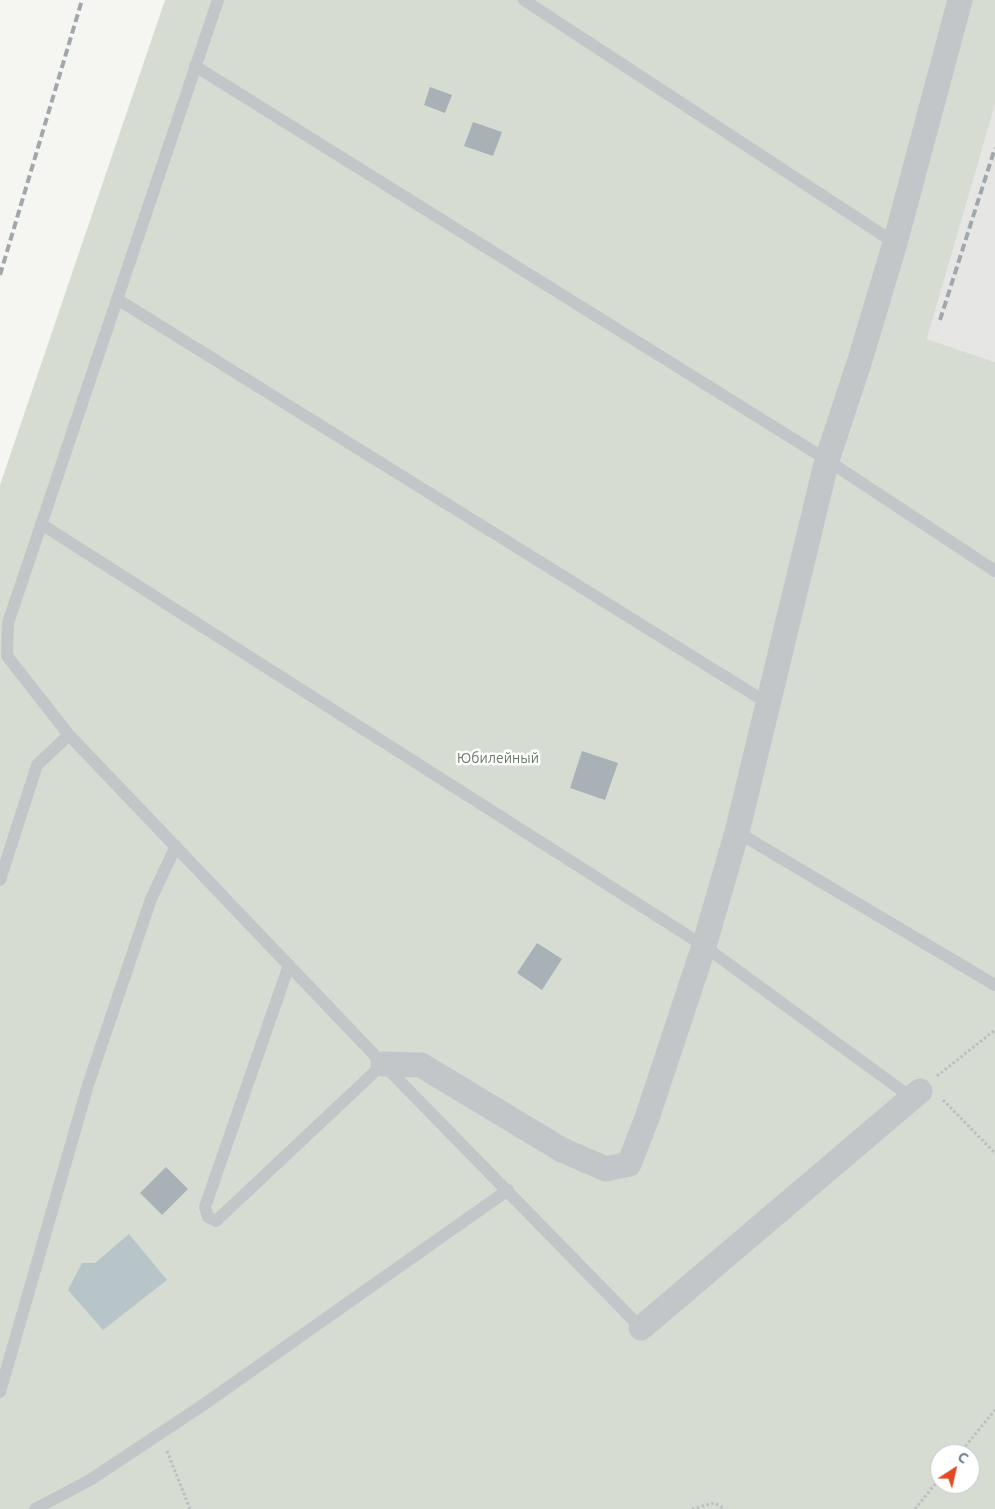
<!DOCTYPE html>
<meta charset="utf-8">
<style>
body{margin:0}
#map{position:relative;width:995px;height:1509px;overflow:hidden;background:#f5f5f1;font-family:Ubuntu,sans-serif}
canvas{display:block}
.north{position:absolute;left:930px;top:1444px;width:50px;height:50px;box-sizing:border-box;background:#fff;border:1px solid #c1c8cd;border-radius:50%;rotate:35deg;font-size:14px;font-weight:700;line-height:20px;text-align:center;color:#647682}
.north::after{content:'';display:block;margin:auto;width:18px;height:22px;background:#e34823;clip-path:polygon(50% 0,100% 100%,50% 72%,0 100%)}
</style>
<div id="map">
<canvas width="995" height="1509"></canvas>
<div class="north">С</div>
</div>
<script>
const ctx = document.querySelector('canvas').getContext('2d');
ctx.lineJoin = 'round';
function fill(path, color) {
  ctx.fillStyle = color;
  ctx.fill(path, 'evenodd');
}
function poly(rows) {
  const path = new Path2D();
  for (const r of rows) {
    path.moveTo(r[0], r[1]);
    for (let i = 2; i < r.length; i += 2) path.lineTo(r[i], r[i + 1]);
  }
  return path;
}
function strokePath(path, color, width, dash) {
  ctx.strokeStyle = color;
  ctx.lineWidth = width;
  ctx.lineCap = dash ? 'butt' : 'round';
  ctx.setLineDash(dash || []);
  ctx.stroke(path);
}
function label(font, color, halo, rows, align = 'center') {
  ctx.font = font + ' Ubuntu,sans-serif';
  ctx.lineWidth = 5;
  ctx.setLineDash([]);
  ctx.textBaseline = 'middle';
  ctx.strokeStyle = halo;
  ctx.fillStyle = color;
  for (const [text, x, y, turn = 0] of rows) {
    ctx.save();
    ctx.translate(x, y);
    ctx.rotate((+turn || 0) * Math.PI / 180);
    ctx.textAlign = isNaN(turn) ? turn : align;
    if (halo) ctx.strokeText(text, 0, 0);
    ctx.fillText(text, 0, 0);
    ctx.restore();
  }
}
fill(poly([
 [995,105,995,362,927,339]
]), '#e6e7e5');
fill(poly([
 [165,0,995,0,995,105,927,339,995,362,995,1509,0,1509,0,485],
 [940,1454,970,1454,970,1484,940,1484]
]), '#d6dcd2');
fill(poly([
 [129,1234,167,1280,103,1330,68,1290,82,1263,95,1263]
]), '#b8c5c8');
fill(poly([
 [430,87,452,95,445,113,424,105],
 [473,122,502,132,493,156,464,146],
 [582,751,618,763,605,800,570,788],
 [537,943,562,959,542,990,517,973],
 [166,1167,188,1189,162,1215,140,1193]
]), '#a8b1b6');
strokePath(poly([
 [937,1076,995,1030],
 [943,1100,995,1153],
 [167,1451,190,1509],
 [959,1454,995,1410],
 [692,1509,714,1503,725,1509],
 [915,1509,940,1478]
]), '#bcbec0', 3, [2.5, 2.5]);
strokePath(poly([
 [218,0,8,623,7,656,69,735,383,1064,641,1328],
 [524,0,895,243],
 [195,66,827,460,995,571],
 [117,299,769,704],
 [41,524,704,946,912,1098],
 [737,832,995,985],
 [0,880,37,765,69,735],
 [289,965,205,1207,208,1217,216,1221,383,1064],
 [0,1392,88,1085,151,899,176,846],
 [35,1509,90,1480,203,1405,508,1190]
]), '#c2c6c9', 12);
strokePath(poly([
 [383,1064,421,1065,562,1150,606,1169,629,1164,647,1118,704,946,737,832,827,460,860,360,895,243,960,0],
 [641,1328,920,1091]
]), '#c2c6c9', 25);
strokePath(poly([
 [0,275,82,0],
 [940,320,995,148]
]), '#a1a8ac', 4, [8, 4]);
label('14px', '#687a63', '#fff', [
 ["Юбилейный",498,758]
]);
</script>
